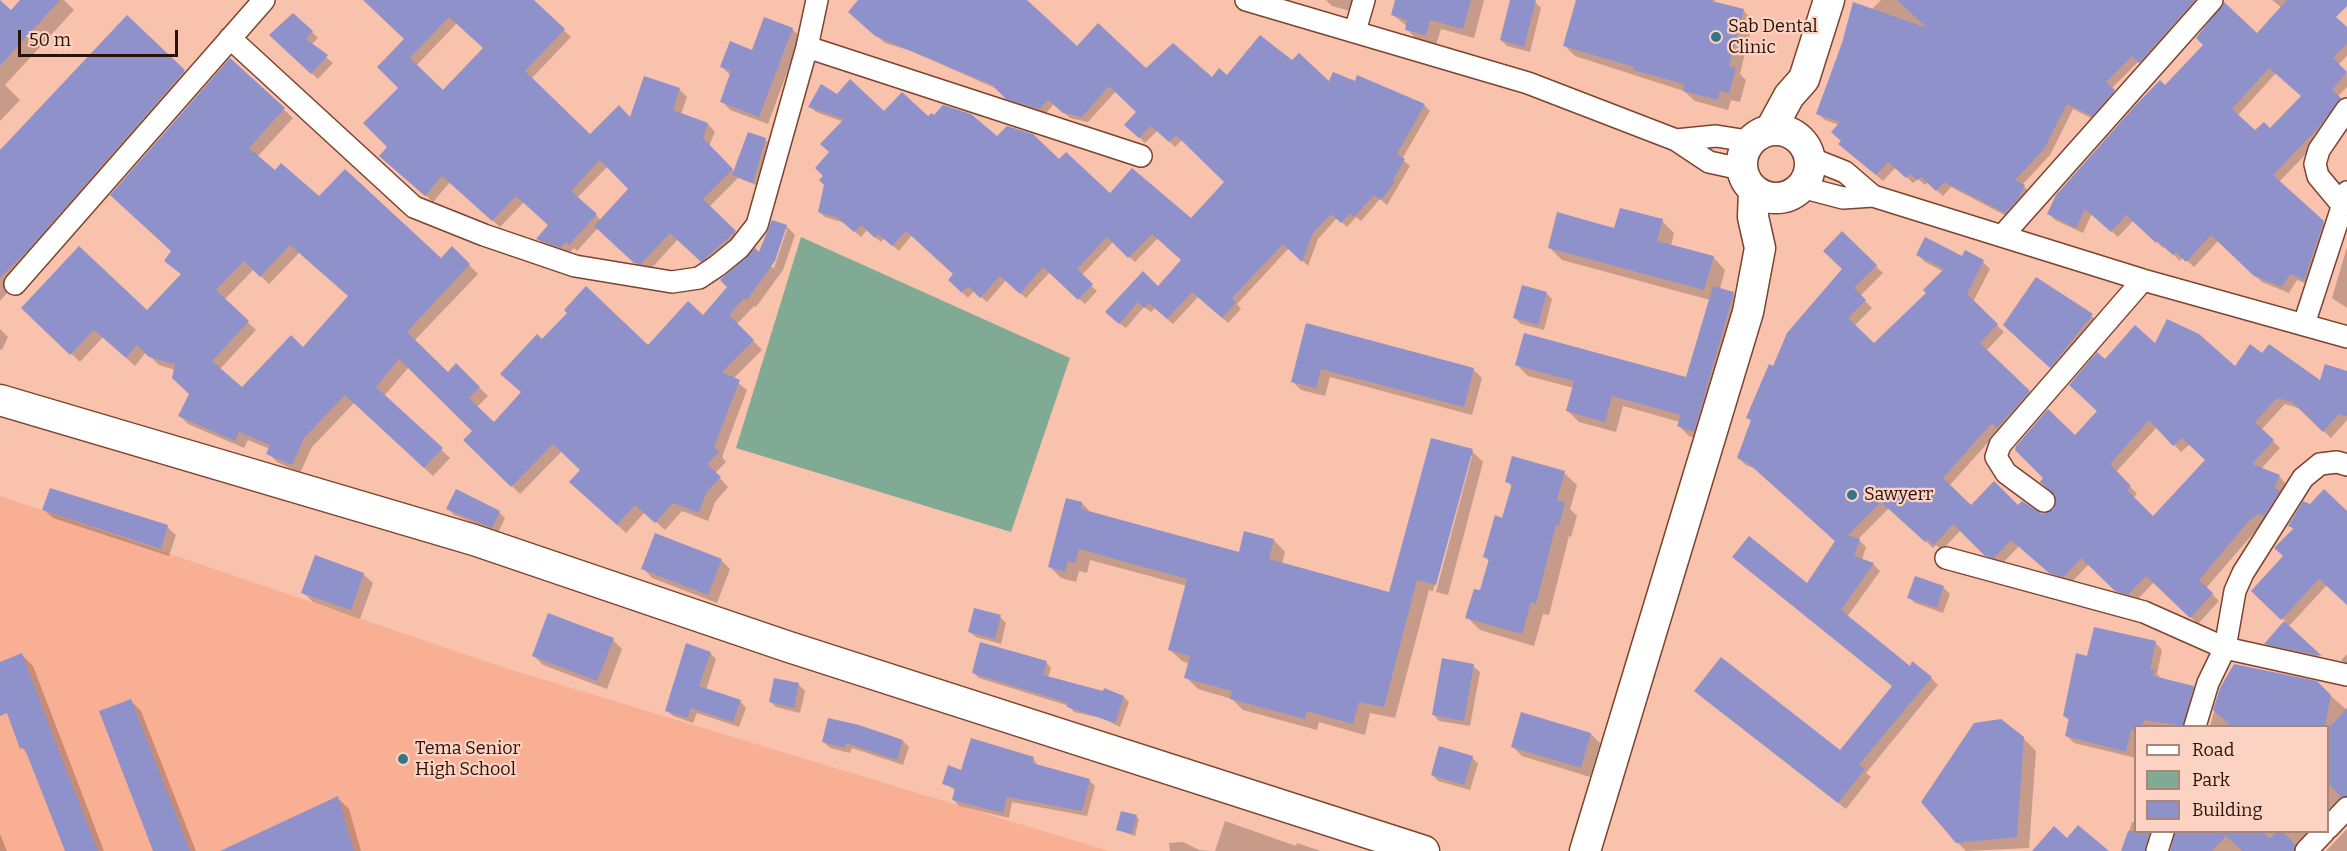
<!DOCTYPE html>
<style>
body{margin:0}
#map{position:relative;width:2347px;height:851px;overflow:hidden;background:#f8c2ad;font-family:Bitter,serif}
canvas{display:block}
.legend{position:absolute;left:2134px;top:725px;width:195px;height:108px;box-sizing:border-box;background:#fcd3c3;border:2px solid #a88679;margin:0;padding:8px 10px;list-style:none;font-size:18px;color:#2a1209}
.legend li{display:flex;align-items:center;gap:12px;height:30px}
.legend b{width:30px;border:2px solid #a88679}
.scale{position:absolute;left:18px;top:30px;width:160px;height:27px;box-sizing:border-box;border:3px solid #2a1209;border-top:0;padding-left:8px;font-size:18px;line-height:21px;white-space:nowrap;color:#2a1209;-webkit-text-stroke:4px #fcd3c3;paint-order:stroke}
</style>
<div id="map">
<canvas width="2347" height="851"></canvas>
<ul class="legend">
<li><b style="height:8px;background:#fff"></b>Road</li>
<li><b style="height:16px;background:#81aa94"></b>Park</li>
<li><b style="height:16px;background:#8f92ca"></b>Building</li>
</ul>
<div class="scale">50 m</div>
</div>
<script>
const ctx = document.querySelector('canvas').getContext('2d');
ctx.lineJoin = 'round';
function fill(path, color) {
  ctx.fillStyle = color;
  ctx.fill(path, 'evenodd');
}
function poly(rows) {
  const path = new Path2D();
  for (const r of rows) {
    if (r.length === 3) {
      path.moveTo(r[0] + r[2], r[1]);
      path.arc(r[0], r[1], r[2], 0, 2 * Math.PI);
      continue;
    }
    path.moveTo(r[0], r[1]);
    for (let i = 2; i < r.length; i += 2) path.lineTo(r[i], r[i + 1]);
  }
  return path;
}
function strokePath(path, color, width, dash) {
  ctx.strokeStyle = color;
  ctx.lineWidth = width;
  ctx.lineCap = dash ? 'butt' : 'round';
  ctx.setLineDash(dash || []);
  ctx.stroke(path);
}
function label(font, color, halo, rows, align = 'center') {
  ctx.font = font + ' Bitter,serif';
  ctx.lineWidth = 4.5;
  ctx.setLineDash([]);
  ctx.textBaseline = 'middle';
  ctx.strokeStyle = halo;
  ctx.fillStyle = color;
  for (const [text, x, y, turn = 0] of rows) {
    ctx.save();
    ctx.translate(x, y);
    ctx.rotate((+turn || 0) * Math.PI / 180);
    ctx.textAlign = isNaN(turn) ? turn : align;
    if (halo) ctx.strokeText(text, 0, 0);
    ctx.fillText(text, 0, 0);
    ctx.restore();
  }
}
fill(poly([
 [0,496,502,667,1109,851,0,851]
]), '#f9af93');
fill(poly([
 [801,237,1070,358,1011,532,736,448]
]), '#81aa94');
fill(poly([
 [22,0,64,0,74,10,5,85,20,100,0,121,0,2,11,12],
 [366,0,532,0,571,37,531,79,590,136,631,119,679,89,687,97,681,114,708,124,715,132,709,146,734,172,765,140,768,142,756,185,738,178,709,207,742,239,709,268,678,239,649,271,643,270,598,228,577,251,574,248,568,254,544,246,538,239,549,226,524,202,500,227,450,182,433,202,389,163,406,39],
 [457,23,485,48,443,92,416,66],
 [608,166,630,189,601,220,577,198],
 [861,0,1011,0,1077,48,1146,70,1212,79,1292,62,1330,83,1355,83,1358,77,1425,106,1430,111,1402,159,1410,166,1387,205,1380,199,1361,221,1356,217,1347,227,1337,218,1318,239,1308,266,1289,248,1237,304,1241,309,1228,323,1198,297,1173,324,1155,308,1151,312,1144,307,1126,328,1112,318,1158,288,1183,260,1158,238,1135,262,1113,242,1081,276,1097,291,1085,304,1050,272,1026,298,1006,280,987,302,974,291,968,298,950,280,955,274,912,235,899,251,884,238,881,242,867,230,861,237,845,223,825,217,819,212,831,153,844,122,816,112,810,107,837,96,884,113,929,118,998,138,1059,161,1110,195,1191,220,1226,182,1183,139,1175,147,1158,130,1145,143,1126,124,1138,112,1116,91,1088,122,1070,118,1054,104,1045,114,1014,104,997,89,911,51,885,43,858,19],
 [1326,0,1358,0,1350,11,1332,6],
 [1397,0,1484,0,1474,38,1441,29,1436,45,1417,40,1407,29,1407,26,1393,15],
 [1512,0,1535,2,1541,8,1530,52,1507,46,1501,40],
 [1578,0,1715,0,1714,3,1743,10,1753,21,1740,74,1746,80,1740,102,1731,100,1728,110,1695,101,1684,91,1575,56,1564,45],
 [1881,0,2207,0,2146,68,2139,61,2111,89,2120,98,2099,122,2073,109,2050,155,2022,185,2031,193,2012,219,1951,187,1943,196,1928,182,1925,185,1918,179,1913,183,1896,167,1883,181,1846,150,1839,125,1825,120,1818,114,1871,10],
 [2272,0,2316,0,2347,29,2347,56,2338,65,2347,74,2347,87,2337,97,2346,105,2326,133,2279,182,2330,229,2310,285,2297,280,2289,293,2262,282,2218,241,2194,267,2183,257,2180,261,2165,246,2163,248,2134,220,2118,237,2092,213,2083,233,2055,220,2049,214,2165,87,2257,35,2282,8],
 [2276,73,2303,97,2270,130,2255,132,2237,116],
 [127,17,196,83,0,301,0,153],
 [792,29,800,37,768,124,730,110,722,101,731,76,722,67],
 [312,32,318,38,311,45,333,63,318,79,277,41],
 [230,60,293,118,257,157,276,172,319,198,441,260,452,248,478,274,414,341,448,374,456,365,488,396,477,407,494,424,523,393,542,341,648,347,703,317,786,226,795,235,783,270,756,307,754,306,737,324,762,350,733,379,747,390,722,457,726,462,715,473,728,487,715,502,708,521,682,511,665,530,645,512,626,533,580,490,582,470,562,451,520,494,466,440,474,431,409,367,384,396,450,458,433,476,354,403,312,447,300,473,277,462,268,453,270,449,248,440,244,448,188,424,180,416,190,394,175,370,159,365,146,352,135,366,103,337,80,362,23,308,147,312,182,275,166,261,173,251],
 [784,229,787,229,774,268,771,267],
 [300,252,350,297,303,349,242,389,220,369,256,330,224,300,254,269,269,284],
 [1662,221,1674,233,1671,246,1713,257,1725,270,1720,289,1733,294,1744,304,1705,442,1689,436,1678,425,1680,422,1623,406,1616,432,1579,422,1568,411,1574,388,1528,376,1517,365,1687,379,1710,300,1562,260,1549,247],
 [1842,233,1883,273,1860,296,1872,308,1854,326,1874,345,1928,293,1944,272,1925,262,1918,255,1963,258,1965,253,1983,262,1990,269,1973,302,2004,332,1986,351,2036,399,2000,429,1949,486,1971,507,2018,507,2042,515,2055,510,2075,437,2099,412,2106,361,2156,345,2236,368,2263,355,2321,382,2347,372,2347,420,2331,438,2301,409,2285,404,2261,430,2280,448,2261,469,2279,476,2286,484,2265,520,2206,588,2219,601,2198,624,2154,582,2136,601,2123,597,2089,564,2071,583,2058,580,2019,546,2002,564,1994,562,1961,530,1942,550,1936,545,1933,548,1889,508,1858,539,1866,547,1862,560,1873,564,1880,571,1847,617,1910,668,1931,678,1938,685,1866,773,1871,777,1846,809,1703,698,1840,752,1893,687,1807,585,1836,542,1758,470,1746,465,1738,458,1752,421,1748,418,1774,368,1844,270],
 [2157,427,2181,452,2190,444,2207,460,2153,518,2133,498,2137,494,2116,472],
 [2347,247,2347,308,2332,298],
 [2036,279,2097,320,2056,372,2005,325],
 [1546,293,1552,299,1544,330,1521,324,1515,318],
 [1307,325,1474,370,1482,378,1472,415,1330,377,1325,396,1301,390,1292,381],
 [0,329,8,337,2,350,0,349],
 [1472,451,1483,462,1448,595,1436,592,1472,456,1469,456,1433,591,1429,590,1395,718,1370,713,1365,735,1319,722,1317,730,1243,710,1232,699,1198,689,1186,677,1190,664,1182,661,1170,650,1187,586,1090,560,1087,573,1079,571,1076,582,1061,578,1049,566,1082,503,1092,514,1240,554,1274,540,1285,552,1282,564,1390,594],
 [1564,473,1577,485,1570,509,1577,516,1571,537,1569,536,1549,615,1543,614,1534,646,1480,630,1467,617,1481,592,1490,562,1485,557,1503,520,1512,487,1507,481],
 [448,509,499,512,505,518,498,533,454,515],
 [44,510,167,527,176,535,169,556,53,518],
 [2347,513,2347,604,2327,585,2288,627,2320,657,2268,646,2266,643,2286,622,2253,591,2285,556,2294,530,2290,526],
 [721,560,730,569,717,603,652,578,643,568],
 [363,574,373,583,360,619,313,602,303,592],
 [1916,578,1944,588,1950,594,1943,613,1915,603,1909,597],
 [1000,617,1006,623,1001,644,976,637,969,631],
 [613,640,622,649,607,689,543,665,533,655],
 [2155,642,2162,650,2157,674,2161,678,2193,687,2200,695,2191,726,2136,726,2136,758,2074,743,2067,736,2070,721,2064,716,2089,657],
 [710,653,716,659,706,690,740,701,746,708,739,727,697,713,693,723,673,716,667,710],
 [2347,654,2347,666,2341,660],
 [22,655,33,666,104,851,68,851,29,755,22,748,0,694,0,663],
 [1046,662,1051,668,1048,678,1124,697,1129,702,1120,727,1102,718,1074,712,1069,706,979,678,973,672],
 [1473,666,1480,672,1470,726,1439,721,1433,714],
 [2316,683,2347,710,2347,805,2328,825,2328,726,2210,726,2221,688],
 [799,685,805,691,800,713,776,707,770,701],
 [131,701,141,711,196,851,155,851],
 [1591,734,1600,743,1590,777,1522,756,1513,747],
 [2023,738,2036,751,2029,848,1966,851,1957,842],
 [903,741,909,747,903,765,852,748,850,753,830,748,824,742],
 [1472,757,1478,764,1470,790,1438,781,1432,775],
 [1033,758,1038,766,1090,781,1095,786,1087,816,1012,802,1009,818,959,806,954,800,956,791,944,783,962,772],
 [338,798,349,809,361,851,224,851],
 [1136,816,1139,819,1135,836,1118,830],
 [1225,821,1296,846,1297,843,1321,851,1215,851],
 [2132,822,2136,823,2136,832,2154,832,2154,851,2123,851],
 [2347,829,2347,851,2326,851],
 [2176,832,2321,832,2303,851,2171,851],
 [0,834,7,851,0,851],
 [1183,842,1199,850,1212,851,1170,851,1169,843]
]), '#0003');
fill(poly([
 [0,0,11,10,20,0,60,0,0,66],
 [363,0,534,0,565,29,525,71,590,134,619,105,630,117,644,76,680,88,673,110,708,123,703,138,733,169,703,199,736,231,701,262,670,233,641,264,634,263,594,226,628,189,600,160,571,191,597,214,569,245,566,242,561,248,536,239,548,225,516,196,492,221,442,176,425,196,379,156,387,147,363,123,398,88,377,67,404,39],
 [449,17,483,48,443,90,410,58],
 [858,0,1027,0,1077,46,1098,23,1146,68,1173,43,1212,77,1219,68,1227,75,1260,35,1292,60,1299,53,1329,81,1333,72,1355,81,1357,75,1425,104,1397,154,1405,159,1393,180,1395,182,1381,200,1374,195,1354,217,1350,213,1341,223,1331,214,1313,233,1302,262,1283,244,1232,298,1236,302,1222,318,1192,292,1167,319,1149,303,1144,308,1138,302,1119,324,1105,312,1143,271,1158,286,1181,260,1152,234,1128,258,1107,237,1077,269,1093,284,1078,300,1043,267,1020,294,1000,276,980,298,968,286,962,293,948,280,953,274,906,231,892,246,878,234,875,238,861,225,854,232,838,218,818,212,824,185,819,180,823,176,815,168,829,152,820,144,844,119,808,107,821,84,837,94,850,79,884,111,902,92,928,116,932,113,934,115,943,105,971,114,997,136,1007,126,1033,134,1059,159,1066,152,1110,193,1132,168,1191,218,1224,182,1176,135,1169,142,1151,126,1139,138,1124,125,1136,112,1109,86,1082,117,1063,113,1048,100,1039,109,1006,99,994,87,995,86,875,36,848,12],
 [1395,0,1471,0,1463,29,1430,20,1426,35,1405,30,1407,20,1391,15],
 [1510,0,1536,0,1524,47,1500,40],
 [1576,0,1708,0,1744,9,1729,66,1736,68,1729,93,1720,91,1718,100,1683,91,1684,84,1633,70,1634,67,1563,46],
 [1897,0,2195,0,2139,63,2132,56,2106,82,2115,90,2092,116,2067,104,2044,149,2015,180,2025,185,2019,198,2005,213,1944,182,1936,191,1921,177,1917,180,1910,174,1906,178,1888,162,1876,175,1838,144,1841,141,1831,132,1840,122,1816,114,1842,43,1853,2,1927,28],
 [2287,0,2347,0,2347,6,2336,17,2347,27,2347,43,2333,58,2347,72,2332,90,2341,98,2320,126,2273,175,2324,221,2304,280,2290,274,2282,287,2254,276,2211,235,2186,262,2176,252,2173,255,2157,241,2156,243,2126,215,2111,232,2085,209,2076,228,2047,214,2056,195,2133,108,2160,80,2165,85,2203,45,2196,38,2224,2,2257,33],
 [2269,68,2301,96,2270,128,2264,122,2255,130,2232,109],
 [293,13,313,31,306,39,328,55,311,74,269,35],
 [127,15,185,70,30,248,0,278,0,150],
 [764,17,793,28,759,117,720,102,731,71,720,67,730,41,752,50],
 [230,58,285,108,249,148,275,170,281,163,319,196,345,169,441,258,452,246,470,264,407,332,448,372,456,363,480,387,469,398,494,422,521,392,500,374,537,334,542,339,567,313,564,310,586,286,648,345,688,301,703,315,727,287,720,280,755,248,759,252,772,220,787,225,775,261,747,300,744,298,729,315,754,340,722,372,740,380,714,447,719,452,707,464,721,477,706,493,699,513,673,503,655,523,635,505,617,525,569,482,580,470,553,444,511,487,463,440,472,431,399,359,376,387,443,448,424,468,345,395,304,438,292,465,266,454,270,445,239,432,235,441,178,416,189,394,172,378,175,364,149,357,137,345,126,358,94,330,70,355,21,308,79,246,147,310,181,274,164,261,171,251,110,195],
 [290,245,348,296,303,347,291,335,242,387,212,361,249,321,216,290,244,261,260,277],
 [748,132,766,138,753,183,732,175],
 [1620,208,1663,219,1657,241,1714,256,1704,290,1548,248,1557,212,1614,228],
 [1842,231,1877,265,1854,288,1866,300,1848,318,1874,343,1926,293,1923,290,1944,269,1916,255,1925,237,1962,256,1965,250,1984,260,1967,294,1998,324,1980,343,2030,391,1997,428,1992,423,1943,478,1971,505,1994,481,2018,505,2022,501,2042,514,2054,509,2055,495,2040,482,2043,478,2015,450,2016,446,2048,409,2075,435,2097,411,2069,385,2097,352,2105,359,2135,325,2155,343,2167,319,2199,334,2235,366,2250,344,2262,353,2269,344,2320,380,2325,364,2347,371,2347,416,2339,414,2323,432,2292,402,2277,398,2255,422,2274,440,2252,464,2280,475,2274,488,2280,491,2264,516,2258,514,2248,522,2199,580,2213,593,2190,618,2146,576,2128,595,2115,591,2081,558,2064,577,2049,573,2011,540,1994,558,1985,556,1953,524,1934,545,1928,539,1925,542,1881,502,1848,535,1860,539,1854,556,1874,563,1841,610,1910,666,1912,661,1932,677,1859,765,1865,769,1838,803,1694,691,1721,657,1840,750,1892,686,1732,557,1749,536,1807,583,1835,541,1749,464,1737,458,1751,420,1746,418,1769,364,1773,366,1787,333,1842,269,1823,251],
 [2149,420,2173,446,2182,438,2205,460,2153,516,2127,490,2131,486,2110,464],
 [2036,277,2093,314,2050,368,2003,325],
 [1522,285,1547,292,1538,325,1513,318],
 [1713,286,1734,292,1694,432,1677,426,1681,415,1612,396,1605,422,1566,411,1574,381,1515,365,1524,333,1686,377],
 [1306,323,1474,368,1464,407,1321,369,1316,388,1291,382],
 [1431,438,1473,449,1436,585,1417,580,1384,707,1359,702,1353,724,1307,711,1305,719,1230,699,1232,691,1184,678,1190,656,1168,650,1187,579,1079,549,1075,563,1068,561,1065,572,1048,567,1066,498,1082,502,1081,509,1239,552,1244,531,1274,539,1269,559,1389,592],
 [1512,456,1565,471,1557,500,1565,503,1559,526,1556,525,1536,604,1531,602,1522,634,1465,618,1474,589,1480,590,1489,559,1483,557,1495,515,1502,518,1512,484,1505,482],
 [50,488,168,525,161,549,42,510],
 [456,489,500,511,492,528,446,509],
 [2324,489,2347,511,2347,605,2319,579,2281,620,2251,591,2283,556,2274,548,2294,528,2288,526,2303,501,2310,504],
 [655,533,722,559,708,595,641,569],
 [315,555,364,573,351,610,301,593],
 [1915,576,1944,586,1937,608,1907,598],
 [974,608,1001,615,995,639,968,632],
 [548,613,614,638,597,681,532,656],
 [2284,621,2322,656,2264,644],
 [2094,627,2156,641,2150,669,2155,670,2153,676,2194,686,2183,726,2144,720,2142,726,2136,726,2136,732,2131,730,2126,752,2065,736,2069,718,2063,716,2076,653,2087,656],
 [980,642,1047,661,1043,675,1103,691,1104,688,1124,696,1115,723,1067,707,1068,703,972,673],
 [686,643,711,652,699,686,741,700,733,722,691,708,687,718,665,711],
 [22,653,53,736,98,851,65,851,24,747,20,749,7,713,0,716,0,662],
 [1442,658,1474,664,1464,721,1432,715],
 [2234,664,2317,681,2331,695,2325,726,2231,726,2213,710,2220,688],
 [774,678,799,683,794,708,769,702],
 [131,699,190,851,153,851,99,711],
 [2347,708,2347,796,2341,797,2328,783,2328,729],
 [1521,712,1591,733,1581,768,1511,747],
 [828,718,859,725,903,740,897,760,846,743,845,748,822,742],
 [2001,719,2024,737,2017,837,1956,843,1921,802,1974,723],
 [971,738,1034,757,1032,763,1090,779,1082,811,1007,797,1003,813,952,800,955,788,942,784,948,765,961,770],
 [1439,746,1473,756,1464,785,1431,775],
 [338,796,354,851,220,851],
 [1121,811,1137,815,1132,834,1116,830],
 [2078,825,2109,851,2032,851,2054,826,2067,838],
 [2128,831,2150,831,2145,851,2121,851],
 [2175,831,2262,831,2270,839,2277,831,2282,831,2295,844,2294,851,2242,851,2226,836,2212,851,2170,851]
]), '#8f92ca');
const street = poly([
 [1246,0,1528,83,1676,140,1709,162,1741,169],
 [1355,31,1364,0],
 [230,38,414,207,484,235,575,266,672,282,699,278,717,266,739,248,757,225,807,47,817,0],
 [807,47,1141,156],
 [1676,140,1716,136,1748,141],
 [1810,158,1845,172,1873,196],
 [1801,187,1843,198,1873,196,2143,280,2347,337],
 [2343,206,2318,176,2315,164,2319,150,2347,109],
 [2003,235,2212,0],
 [15,284,264,0],
 [2304,324,2347,192],
 [2044,501,2006,473,1996,457,2000,445,2143,280],
 [1946,558,2144,612,2225,648,2347,675],
 [2195,726,2208,683,2225,648,2235,591,2243,573,2303,478,2320,464,2337,462,2347,465],
 [2328,828,2347,808],
 [2157,851,2163,832],
 [2306,851,2324,832]
]);
const secondary = poly([
 [1771,129,1789,96,1804,79,1829,0],
 [1776,164,34],
 [0,400,474,540,789,647,1424,851],
 [1585,851,1748,312,1760,248,1753,217,1754,191]
]);
strokePath(street, '#7c432d', 24);
strokePath(secondary, '#7c432d', 33);
strokePath(street, '#fff', 21);
strokePath(secondary, '#fff', 30);
for (const [x, y, r, color] of [
 [1716,37,6,"#357489"],
 [1852,495,6,"#357489"],
 [403,759,6,"#357489"]
]) {
  const dot = new Path2D();
  dot.arc(x, y, r, 0, 2 * Math.PI);
  ctx.fillStyle = color;
  ctx.fill(dot);
  strokePath(dot, '#fcd3c3', 2);
}
label('18px', '#2a1209', '#fcd3c3', [
 ["Sab Dental",1728,27],
 ["Clinic",1728,48],
 ["Sawyerr",1864,495],
 ["Tema Senior",415,749],
 ["High School",415,770]
], 'left');
</script>
